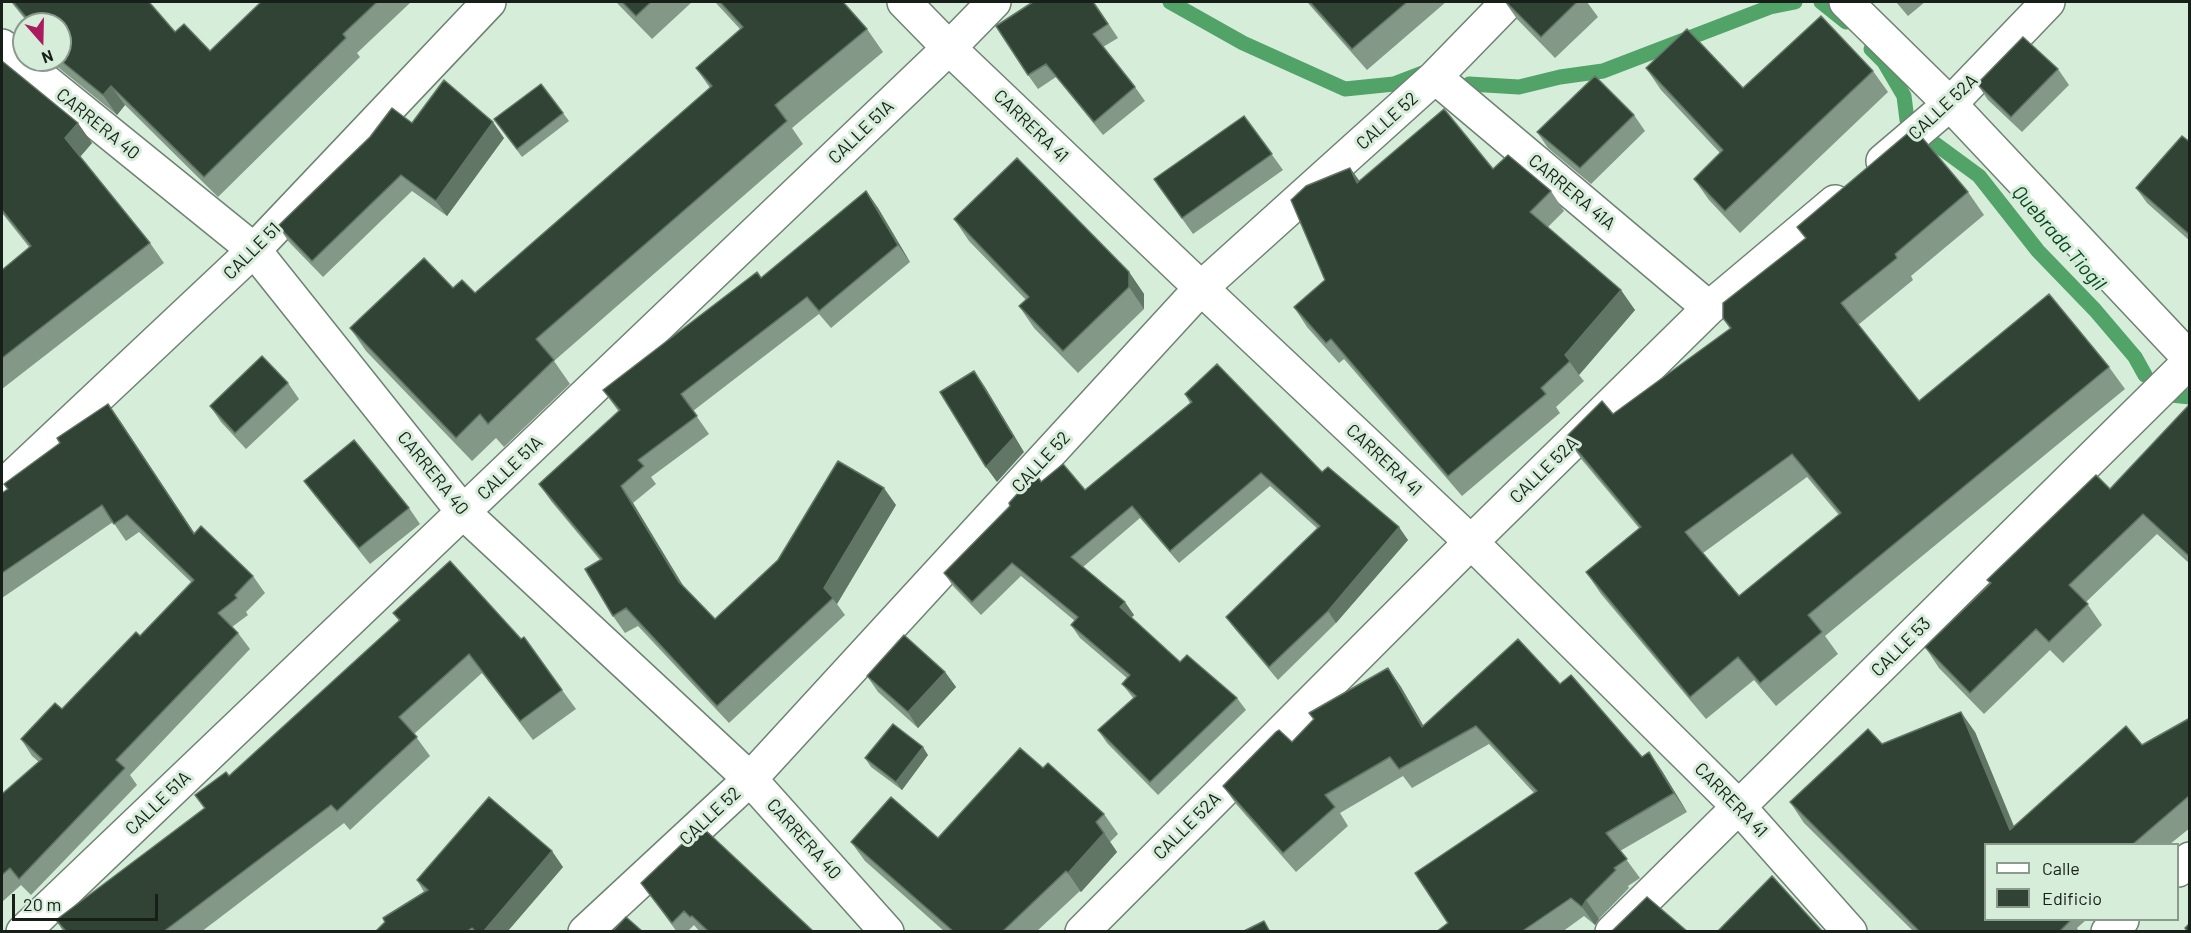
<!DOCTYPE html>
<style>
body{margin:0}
#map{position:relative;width:2191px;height:933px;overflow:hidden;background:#d6edda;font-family:Barlow,sans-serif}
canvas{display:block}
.frame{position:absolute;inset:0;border:3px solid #171f19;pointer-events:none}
.legend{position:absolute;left:1984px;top:843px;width:195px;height:78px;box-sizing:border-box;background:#d6edda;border:2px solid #8a9b8d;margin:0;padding:8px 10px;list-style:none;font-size:18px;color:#171f19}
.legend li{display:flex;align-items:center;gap:12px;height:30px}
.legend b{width:30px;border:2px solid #8a9b8d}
.north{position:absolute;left:12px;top:12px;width:60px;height:60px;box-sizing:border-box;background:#d6edda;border:2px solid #8a9b8d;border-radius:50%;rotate:160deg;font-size:16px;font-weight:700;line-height:24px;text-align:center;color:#171f19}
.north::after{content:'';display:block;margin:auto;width:21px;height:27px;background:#a91d60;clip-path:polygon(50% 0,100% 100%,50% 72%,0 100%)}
.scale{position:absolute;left:12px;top:894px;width:146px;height:27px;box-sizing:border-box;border:3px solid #171f19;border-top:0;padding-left:8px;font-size:18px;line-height:21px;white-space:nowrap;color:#171f19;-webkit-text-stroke:4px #d6edda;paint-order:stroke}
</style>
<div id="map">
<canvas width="2191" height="933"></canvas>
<div class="frame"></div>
<ul class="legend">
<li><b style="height:8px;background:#fff"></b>Calle</li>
<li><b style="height:16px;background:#304334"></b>Edificio</li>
</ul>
<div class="north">N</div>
<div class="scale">20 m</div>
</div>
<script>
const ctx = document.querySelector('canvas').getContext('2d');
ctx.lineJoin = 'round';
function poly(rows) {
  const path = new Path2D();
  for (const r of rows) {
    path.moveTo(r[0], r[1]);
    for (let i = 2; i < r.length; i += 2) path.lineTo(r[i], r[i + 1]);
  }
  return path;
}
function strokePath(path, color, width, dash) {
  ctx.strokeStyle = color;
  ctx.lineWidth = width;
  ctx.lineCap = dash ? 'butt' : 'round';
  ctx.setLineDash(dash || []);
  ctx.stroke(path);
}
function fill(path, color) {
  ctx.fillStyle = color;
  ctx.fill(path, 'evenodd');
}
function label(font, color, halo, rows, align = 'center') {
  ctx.font = font + ' Barlow,sans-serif';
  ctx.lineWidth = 6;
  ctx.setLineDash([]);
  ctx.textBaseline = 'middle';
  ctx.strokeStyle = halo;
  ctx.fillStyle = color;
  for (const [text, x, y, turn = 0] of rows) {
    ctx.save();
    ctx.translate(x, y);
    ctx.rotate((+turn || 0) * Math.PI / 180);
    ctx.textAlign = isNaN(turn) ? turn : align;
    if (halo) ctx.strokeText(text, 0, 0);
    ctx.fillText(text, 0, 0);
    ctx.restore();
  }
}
strokePath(poly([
 [1170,2,1243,43,1345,89,1394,84,1428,71],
 [1821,2,1846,22],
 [1871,49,1884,62,1904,96,1907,120],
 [1469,84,1519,87,1560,77,1603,71,1770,7,1795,2],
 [1930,140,1979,176,2038,251,2095,310,2135,357,2145,375],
 [2171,395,2190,397]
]), '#51a367', 15);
const street = poly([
 [904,2,949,48,1201,288,1471,542,1739,807,1850,932],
 [1846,2,1950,104,2190,359],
 [2,46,254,250,464,513,750,779,887,932],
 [1435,77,1709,308],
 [1883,161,1950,104,2048,2],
 [2,487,254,250,489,2],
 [2178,870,2190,859],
 [23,932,949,48,994,2],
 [585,932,750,779,1201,288,1435,77,1508,2],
 [1082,932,1471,542,1709,308,1835,202],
 [1612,932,2190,361],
 [2108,932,2122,920]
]);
strokePath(street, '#6e8272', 36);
strokePath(street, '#fff', 33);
fill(poly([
 [11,2,149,2,175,32,210,51,261,2,411,2,357,53,360,57,218,197,125,105,117,115,49,60,60,60,60,24,29,24],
 [616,2,692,2,652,39],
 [715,2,843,2,867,29,883,52,792,128,803,144,554,361,570,384,504,447,496,438,472,461,366,351,350,328,453,288,475,293,710,88,696,68,740,29],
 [1094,2,1118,38,1103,47,1135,87,1145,101,1103,135,1056,77,1038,89,1028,75],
 [1307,2,1446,2,1367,70],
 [1505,2,1587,2,1598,17,1555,58,1517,19],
 [1896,2,1925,2,1908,16],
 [2,61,92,143,80,157,150,243,164,263,2,389,2,270,29,247,2,213],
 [1646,68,1743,88,1873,71,1888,92,1740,233,1709,200,1694,179,1720,153,1661,90],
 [2058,69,2069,85,2022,132,1988,100,1977,84],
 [563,113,569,121,522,157,494,119],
 [1634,115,1645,131,1591,184,1548,148,1537,132],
 [1244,116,1283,170,1193,234,1154,179],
 [412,123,504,138,447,216,412,191,323,277,289,242,278,226],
 [2190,142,2190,241,2147,203,2136,188],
 [1350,168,1359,181,1493,169,1551,191,1564,211,1548,227,1635,310,1579,375,1584,381,1556,407,1560,413,1462,496,1344,359,1339,363,1307,327,1294,307,1325,280],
 [866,191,878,208,910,262,831,328,819,314,693,411,709,434,651,477,656,484,633,503,684,587,715,619,896,505,837,604,845,615,729,723,638,626,625,633,613,616,600,560,551,501,539,484,619,412,603,390,761,278],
 [1968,192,1984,215,1911,276,1913,280,1858,325,1919,401,2109,367,2125,389,1825,636,1838,654,1776,706,1754,680,1706,719,1601,594,1586,572,1639,528,1582,460,1566,437,1613,414,1730,329,1723,318,1806,239,1797,227],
 [1807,477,1839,515,1739,596,1703,553],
 [954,219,1129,272,1144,294,1144,309,1078,373,1034,328,1019,306,1026,300,969,241],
 [288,383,299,399,246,449,221,422,210,406],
 [1185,394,1322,472,1408,540,1336,623,1278,680,1235,629,1226,617,1318,529,1270,486,1179,563,1140,518,1083,567,1134,615,1131,617,1180,662,1237,698,1246,710,1158,795,1107,743,1098,730,1134,699,1122,684,1127,678,1080,638,1071,625,1075,621,1021,576,981,615,953,586,944,573,1010,506,1036,473,1042,482,1085,490,1190,403],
 [2190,408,2190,564,2157,534,2086,602,2102,625,2063,663,2050,650,1984,714,1939,668,1925,647,1990,584,1987,580,2110,489],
 [120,421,195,534,253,576,265,593,246,612,248,615,232,627,238,633,250,649,130,775,137,785,31,895,21,885,2,902,2,794,39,762,32,756,21,739,62,709,140,636,191,582,139,532,126,541,113,522,2,598,2,493],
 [304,481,409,508,420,524,370,564,315,496],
 [393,613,562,690,576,709,533,740,482,673,414,734,430,756,350,830,344,823,201,932,63,932,63,931,56,920,204,808,195,795,229,776,399,621],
 [1388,668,1401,687,1423,725,1560,684,1642,757,1649,752,1662,771,1687,812,1620,851,1640,878,1628,886,1629,888,1599,919,1595,925,1584,916,1562,932,1436,932,1448,923,1534,793,1489,744,1412,788,1403,776,1340,813,1348,826,1296,872,1236,804,1223,786,1292,742,1314,720,1309,713],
 [945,672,956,687,918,728,878,692,867,676],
 [2190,718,2190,828,2170,844,1986,844,1986,920,2086,920,2077,928,2079,932,1914,932,1804,823,1790,802,1882,744,1975,732,2014,826,2142,745],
 [928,755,902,790,871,767,865,758],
 [1043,768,1104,814,1118,834,1110,842,1117,852,1081,892,1080,891,1036,932,945,932,865,861,851,842,938,838],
 [563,867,507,932,375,932,424,892,417,880],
 [641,883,814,932,704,932,702,930,700,932,694,925,687,932,677,932]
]), '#839887');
fill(poly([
 [111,86,125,105,117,115,103,95],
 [493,122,504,138,447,216,436,201],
 [78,123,92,143,79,158,65,138],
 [1350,168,1364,187,1357,183],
 [866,191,878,208,910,262,898,245],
 [1129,272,1144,294,1144,309,1129,287],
 [1621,290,1635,310,1579,375,1565,355],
 [974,371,985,387,1024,452,997,482,986,467],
 [108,404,120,421,206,551,194,534],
 [621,486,633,503,691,599,679,582],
 [884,488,896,505,837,604,824,588],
 [1399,527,1408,540,1336,623,1328,611],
 [1125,602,1134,615,1129,620,1120,607],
 [1388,668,1401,687,1435,746,1422,727],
 [945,672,956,687,918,728,908,712],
 [1961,712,1975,732,2021,844,2010,830],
 [923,747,928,755,902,790,896,782],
 [1649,752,1662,771,1687,812,1674,793],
 [1104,833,1117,852,1081,892,1068,873],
 [552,851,563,867,507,932,483,932],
 [1586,900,1599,919,1595,925,1582,907]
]), '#627666');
const building = poly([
 [13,2,149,2,175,32,184,24,210,51,261,2,377,2,343,34,346,38,204,177,111,86,103,95,60,60,60,24,32,24,13,2],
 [622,2,651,2,636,16,622,2],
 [720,2,843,2,867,29,775,105,787,121,536,339,554,360,488,424,480,414,456,438,350,328,424,258,453,288,462,280,475,293,712,86,696,68,743,27,720,2],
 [1033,2,1093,2,1108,24,1093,34,1135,87,1094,122,1046,64,1028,75,996,26,1033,2],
 [1310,2,1407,2,1352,49,1310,2],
 [1506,2,1577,2,1541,37,1506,2],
 [1821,16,1873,71,1725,211,1694,179,1723,150,1646,68,1687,29,1743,88,1821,16],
 [2023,37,2058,69,2011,117,1977,84,2023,37],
 [2,61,78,123,65,138,150,243,2,358,2,270,31,246,2,210,2,61],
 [1595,76,1634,115,1580,168,1537,132,1595,76],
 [444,80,493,122,436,201,401,175,312,261,278,226,370,137,392,108,412,123,444,80],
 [541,84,563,113,517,149,494,119,541,84],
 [1444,109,1493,169,1508,155,1551,191,1530,212,1621,290,1565,355,1570,361,1541,388,1546,394,1448,476,1331,339,1326,343,1294,307,1325,280,1291,200,1306,186,1350,168,1357,183,1444,109],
 [1244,116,1272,154,1182,218,1154,179,1244,116],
 [1914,128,1968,192,1895,254,1897,258,1841,303,1919,401,2049,294,2109,367,1808,615,1822,632,1760,683,1738,657,1690,697,1586,572,1641,527,1566,437,1602,401,1613,414,1731,328,1723,318,1723,303,1806,238,1797,227,1914,128],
 [1792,454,1841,513,1739,596,1685,532,1792,454],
 [2182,136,2190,142,2190,235,2136,188,2182,136],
 [1017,158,1129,272,1129,287,1063,351,1019,306,1029,297,954,219,1017,158],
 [866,191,898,245,819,311,807,297,681,394,697,416,638,460,644,466,621,486,679,582,715,619,778,560,838,461,884,488,824,588,833,598,717,706,626,608,613,616,585,569,602,559,539,484,620,410,603,390,757,272,761,278,866,191],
 [262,356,288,383,235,433,210,406,262,356],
 [1217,364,1322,472,1328,467,1399,527,1328,611,1269,667,1226,617,1320,526,1261,473,1170,551,1132,506,1071,557,1125,602,1120,607,1180,662,1187,655,1237,698,1150,782,1098,730,1136,696,1122,684,1130,675,1071,625,1078,617,1012,563,972,602,944,573,1010,506,1009,503,1036,473,1041,482,1063,464,1085,490,1192,402,1185,394,1217,364],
 [974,371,1014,437,986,467,940,392,974,371],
 [108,404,194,534,201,526,253,576,235,595,237,598,218,613,238,633,116,760,125,768,19,879,10,868,2,875,2,794,42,759,21,739,55,703,62,709,136,632,140,636,194,580,127,515,114,524,102,505,2,573,2,493,8,489,4,484,60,443,57,438,108,404],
 [2188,406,2190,408,2190,557,2143,514,2069,585,2088,604,2049,642,2036,629,1970,693,1925,647,1991,583,1987,580,2096,475,2110,489,2188,406],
 [354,440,409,508,359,548,304,481,354,440],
 [450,561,521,639,524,637,562,690,520,721,469,654,399,717,417,737,337,811,331,805,163,932,63,932,65,930,56,920,205,808,195,795,226,772,229,776,400,620,393,613,450,561],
 [904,635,945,672,908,712,867,676,904,635],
 [1518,639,1560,684,1571,675,1642,757,1649,752,1674,793,1606,833,1627,859,1614,868,1616,870,1586,900,1582,907,1571,898,1521,932,1436,932,1448,923,1415,873,1537,791,1476,726,1399,769,1390,757,1325,795,1335,807,1283,853,1223,786,1276,732,1279,730,1292,742,1314,719,1309,713,1388,668,1422,727,1518,639],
 [1961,712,2010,830,2126,726,2142,745,2190,718,2190,795,2133,844,1986,844,1986,920,2071,920,2059,932,1920,932,1790,802,1868,729,1882,744,1961,712],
 [893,724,923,747,896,782,865,758,893,724],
 [1020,748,1043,768,1048,763,1104,814,1096,822,1104,833,1068,873,1066,871,1002,932,954,932,851,842,891,797,938,838,1020,748],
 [489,797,552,851,483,932,476,932,472,928,466,932,375,932,385,922,383,918,428,890,417,880,489,797],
 [701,826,814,932,709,932,692,916,690,917,684,911,672,923,641,883,701,826],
 [1772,876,1823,932,1717,932,1772,876],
 [1647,897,1688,932,1611,932,1647,897],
 [626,917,643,932,612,932,626,917],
 [1264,921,1270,932,1242,932,1264,921],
 [2190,923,2190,932,2188,932,2185,928,2190,923]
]);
fill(building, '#304334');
strokePath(building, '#627666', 1.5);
label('18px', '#171f19', '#d6edda', [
 ["CALLE 52A",1943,107,-43],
 ["CALLE 52",1387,121,-42],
 ["CARRERA 40",98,124,39],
 ["CARRERA 41",1031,126,44],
 ["CALLE 51A",861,132,-44],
 ["CARRERA 41A",1572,192,40],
 ["CALLE 51",252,251,-45],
 ["CARRERA 41",1384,460,43],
 ["CALLE 52",1041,462,-47],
 ["CALLE 51A",510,468,-44],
 ["CALLE 52A",1544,470,-44],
 ["CARRERA 40",433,473,51],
 ["CALLE 53",1901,647,-45],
 ["CARRERA 41",1731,800,46],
 ["CALLE 51A",158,803,-44],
 ["CALLE 52",710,816,-43],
 ["CALLE 52A",1187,826,-45],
 ["CARRERA 40",804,839,48]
]);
label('italic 20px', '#074720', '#d6edda', [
 ["Quebrada Tiogil",2059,238,49]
]);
</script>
